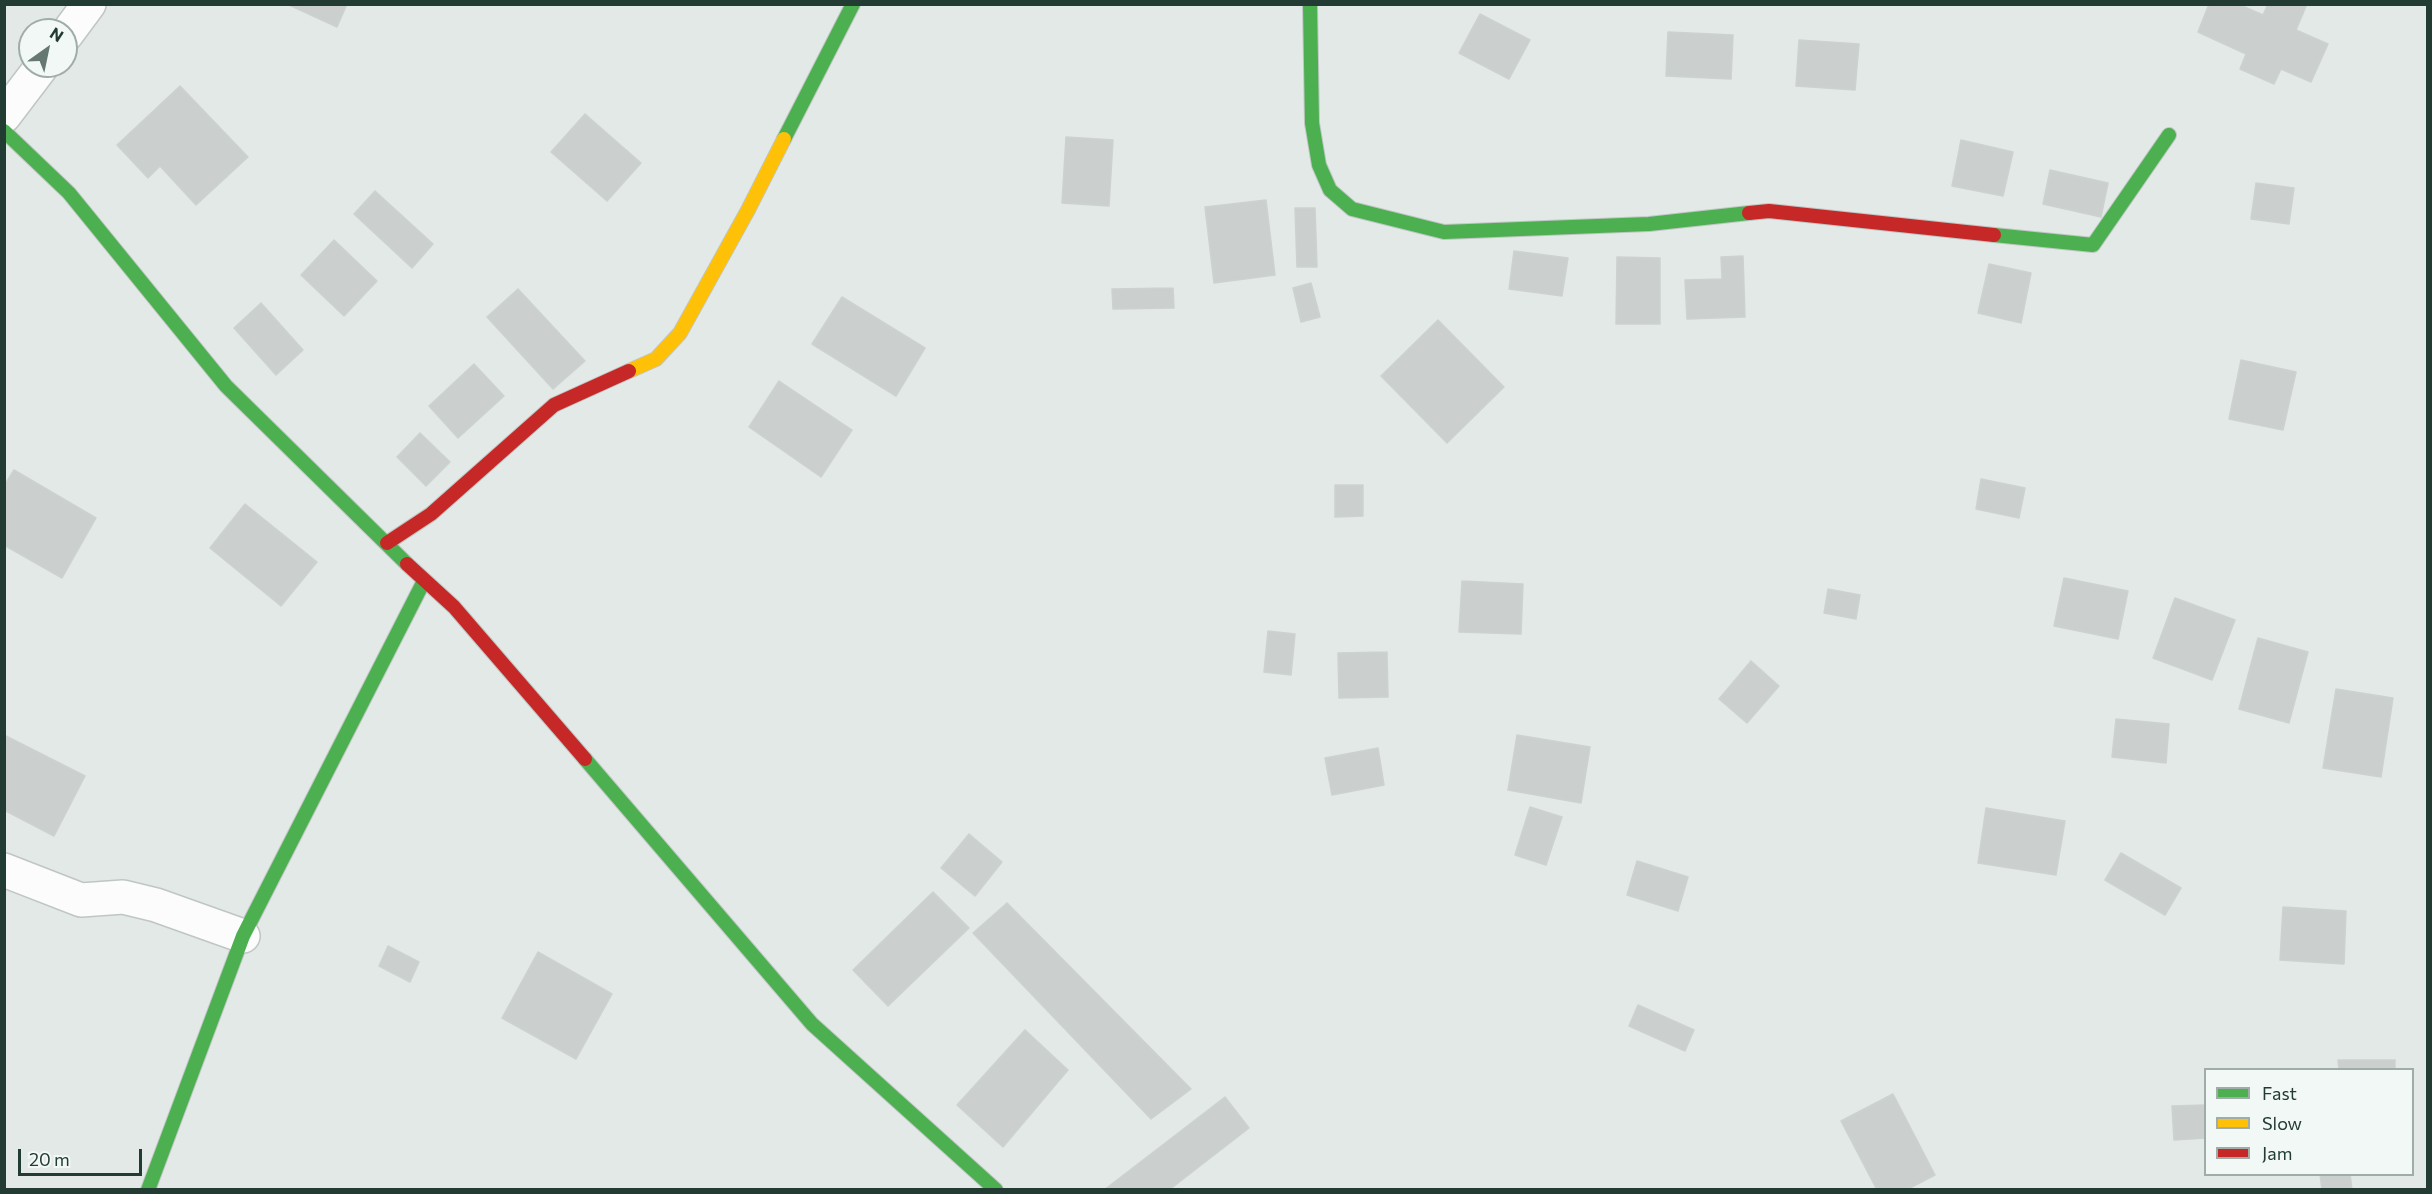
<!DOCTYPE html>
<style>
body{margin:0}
#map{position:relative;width:2432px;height:1194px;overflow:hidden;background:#e3e9e6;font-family:Commissioner,sans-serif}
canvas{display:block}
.frame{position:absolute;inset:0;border:6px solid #223b33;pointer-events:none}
.legend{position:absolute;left:2204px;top:1068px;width:210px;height:108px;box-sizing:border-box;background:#f2f8f5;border:2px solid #9faca7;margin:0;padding:8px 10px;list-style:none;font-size:18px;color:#223b33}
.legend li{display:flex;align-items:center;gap:12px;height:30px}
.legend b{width:30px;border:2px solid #9faca7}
.north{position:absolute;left:18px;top:18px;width:60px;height:60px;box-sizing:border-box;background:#f2f8f5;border:2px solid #9faca7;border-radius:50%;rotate:33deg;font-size:16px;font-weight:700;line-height:24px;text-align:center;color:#223b33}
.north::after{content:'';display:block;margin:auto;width:21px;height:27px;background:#667872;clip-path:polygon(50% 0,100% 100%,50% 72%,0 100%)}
.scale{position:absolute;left:18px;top:1149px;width:124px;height:27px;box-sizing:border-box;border:3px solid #223b33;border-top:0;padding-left:8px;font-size:18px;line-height:21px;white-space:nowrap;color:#223b33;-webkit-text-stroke:4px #f2f8f5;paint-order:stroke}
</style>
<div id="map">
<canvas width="2432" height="1194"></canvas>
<div class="frame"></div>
<ul class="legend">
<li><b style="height:8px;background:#4caf50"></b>Fast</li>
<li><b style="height:8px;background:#ffc107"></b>Slow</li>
<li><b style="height:8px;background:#c62828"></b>Jam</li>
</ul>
<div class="north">N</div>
<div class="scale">20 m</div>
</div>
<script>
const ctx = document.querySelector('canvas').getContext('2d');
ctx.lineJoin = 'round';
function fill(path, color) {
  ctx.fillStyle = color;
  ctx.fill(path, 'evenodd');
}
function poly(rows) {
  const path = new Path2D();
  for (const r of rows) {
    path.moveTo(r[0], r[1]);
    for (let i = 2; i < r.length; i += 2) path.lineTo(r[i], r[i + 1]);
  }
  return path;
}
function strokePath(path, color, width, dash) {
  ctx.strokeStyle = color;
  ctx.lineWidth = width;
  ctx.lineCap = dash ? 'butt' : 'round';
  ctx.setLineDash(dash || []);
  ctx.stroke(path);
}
const building = poly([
 [287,4,347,4,337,27,287,4],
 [2209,4,2238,4,2263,15,2268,4,2307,4,2296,30,2328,44,2311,82,2281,69,2274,84,2240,69,2246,54,2198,32,2209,4],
 [1480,14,1530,40,1509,79,1459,53,1480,14],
 [1668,32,1733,35,1731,79,1666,76,1668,32],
 [1799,40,1859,44,1855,90,1796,86,1799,40],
 [180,86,248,157,196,205,160,166,148,178,117,145,180,86],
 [585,114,641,163,607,201,551,152,585,114],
 [1066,137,1113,140,1109,206,1062,203,1066,137],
 [1961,140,2013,152,2003,196,1952,186,1961,140],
 [2050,170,2108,183,2101,217,2043,204,2050,170],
 [2256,183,2294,188,2289,224,2251,219,2256,183],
 [375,191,433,244,412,268,354,214,375,191],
 [1266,200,1275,275,1214,283,1205,207,1266,200],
 [1295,208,1315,208,1317,267,1297,267,1295,208],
 [334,240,377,281,344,316,301,275,334,240],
 [1514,251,1568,258,1562,296,1509,289,1514,251],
 [1743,256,1745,317,1687,319,1685,280,1722,279,1721,257,1743,256],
 [1617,257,1660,258,1660,324,1616,324,1617,257],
 [1989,264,2031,273,2021,323,1978,313,1989,264],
 [1311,283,1320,317,1301,322,1293,288,1311,283],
 [1173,288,1174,308,1113,309,1112,289,1173,288],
 [518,289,585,361,553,389,487,317,518,289],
 [842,297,925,348,896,396,812,344,842,297],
 [261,303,303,350,276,375,234,328,261,303],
 [1438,320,1504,387,1447,443,1381,376,1438,320],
 [2241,360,2296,372,2283,430,2229,419,2241,360],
 [474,364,504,396,458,438,429,406,474,364],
 [779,381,852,430,821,477,749,427,779,381],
 [420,433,450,462,426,486,397,457,420,433],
 [14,470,96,518,62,578,4,545,4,486,14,470],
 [1981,479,2025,488,2019,518,1976,509,1981,479],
 [1335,485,1363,485,1363,516,1335,517,1335,485],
 [245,504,317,562,281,606,210,548,245,504],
 [2064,578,2128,591,2118,639,2054,626,2064,578],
 [1462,581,1523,584,1521,634,1459,632,1462,581],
 [1828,589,1860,595,1856,619,1824,613,1828,589],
 [2175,598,2235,620,2212,680,2153,658,2175,598],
 [1268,631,1295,634,1291,675,1264,672,1268,631],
 [2258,638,2308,652,2289,723,2239,709,2258,638],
 [1387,652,1388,697,1339,698,1338,653,1387,652],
 [1751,661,1779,686,1747,723,1719,699,1751,661],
 [2336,689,2393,698,2381,777,2323,768,2336,689],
 [2116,719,2169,724,2166,763,2112,757,2116,719],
 [4,735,85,776,54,836,4,810,4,735],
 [1517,735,1590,747,1581,803,1508,790,1517,735],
 [1378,748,1384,785,1332,795,1325,758,1378,748],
 [1530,807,1562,817,1546,865,1515,855,1530,807],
 [1986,808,2065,821,2056,875,1978,863,1986,808],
 [969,834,1002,862,975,896,941,868,969,834],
 [2121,853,2181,888,2165,915,2105,880,2121,853],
 [1637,861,1688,877,1678,911,1627,895,1637,861],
 [933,892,969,928,888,1006,853,970,933,892],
 [1007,903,1191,1089,1151,1119,973,933,1007,903],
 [2283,907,2346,911,2344,964,2280,960,2283,907],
 [388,946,419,962,410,982,379,966,388,946],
 [538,952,612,994,576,1059,502,1018,538,952],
 [1638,1005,1694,1030,1685,1051,1629,1026,1638,1005],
 [1025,1030,1068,1070,1003,1147,957,1105,1025,1030],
 [2338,1060,2395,1060,2395,1070,2339,1070,2338,1060],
 [1893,1094,1935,1175,1906,1190,1877,1190,1841,1121,1893,1094],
 [1225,1097,1249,1128,1169,1190,1104,1190,1225,1097],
 [2206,1105,2206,1138,2174,1140,2172,1106,2206,1105],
 [2320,1174,2350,1174,2352,1190,2322,1190,2320,1174]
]);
fill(building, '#cbd0ce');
strokePath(building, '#ccd2cf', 1.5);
const street = poly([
 [66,35,89,4],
 [4,116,42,66],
 [4,870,81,900,123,897,156,905,243,936]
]);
const fast = poly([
 [1310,4,1312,123,1319,165,1330,190,1352,209,1444,232,1649,224,1749,213],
 [4,131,69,193,226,386,407,564],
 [784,139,853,4],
 [1994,235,2093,245,2169,135],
 [585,759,812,1024,996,1190],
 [148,1190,243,936,424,581]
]);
const slow = poly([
 [629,371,656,359,680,333,748,210,784,139]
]);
const jam = poly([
 [1749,213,1769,211,1994,235],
 [387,543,431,514,554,405,629,371],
 [407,564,454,607,585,759]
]);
strokePath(street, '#c0c6c3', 36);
strokePath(fast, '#bfc6c3', 16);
strokePath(slow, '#bfc6c3', 16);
strokePath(jam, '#bfc6c3', 16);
strokePath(street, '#fbfcfb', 33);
strokePath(fast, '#4caf50', 14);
strokePath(slow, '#ffc107', 14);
strokePath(jam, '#c62828', 14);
</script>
